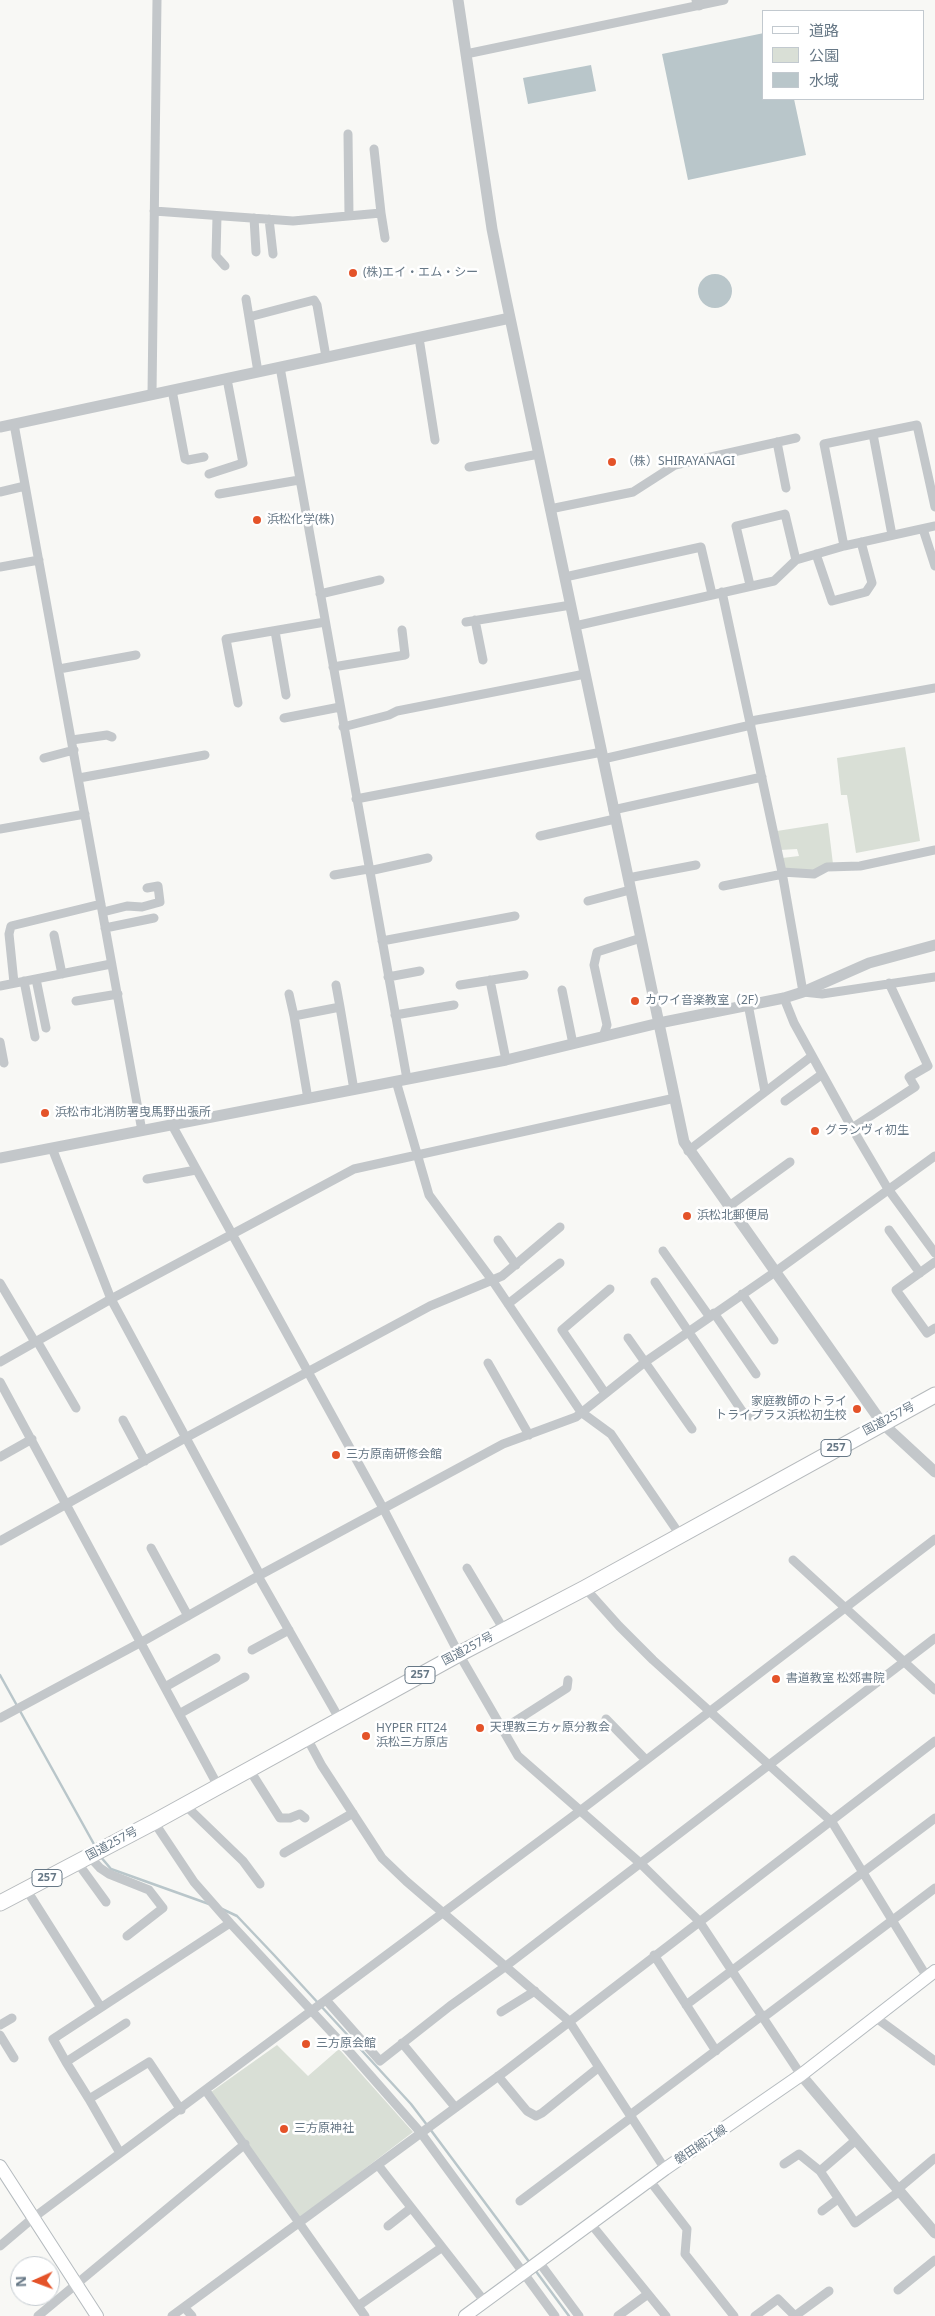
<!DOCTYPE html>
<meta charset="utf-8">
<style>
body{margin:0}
#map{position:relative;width:935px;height:2316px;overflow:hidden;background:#f8f8f5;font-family:"Noto Sans","Noto Sans JP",sans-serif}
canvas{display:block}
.legend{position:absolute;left:762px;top:10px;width:162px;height:90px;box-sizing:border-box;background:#fff;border:1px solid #c2c9cf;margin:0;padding:6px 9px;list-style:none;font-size:15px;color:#677886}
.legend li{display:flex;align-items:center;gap:10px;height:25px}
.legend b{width:25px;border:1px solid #c2c9cf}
.north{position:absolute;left:10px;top:2256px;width:50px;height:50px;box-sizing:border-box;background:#fff;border:1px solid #c2c9cf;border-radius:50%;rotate:268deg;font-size:14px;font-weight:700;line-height:20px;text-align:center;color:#677886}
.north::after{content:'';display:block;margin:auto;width:18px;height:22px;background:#e45329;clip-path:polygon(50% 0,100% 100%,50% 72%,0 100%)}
</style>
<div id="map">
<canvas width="935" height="2316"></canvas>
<ul class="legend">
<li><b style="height:6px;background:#fff"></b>道路</li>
<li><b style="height:14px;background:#d9dfd6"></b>公園</li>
<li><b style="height:14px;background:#b9c6ca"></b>水域</li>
</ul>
<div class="north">N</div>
</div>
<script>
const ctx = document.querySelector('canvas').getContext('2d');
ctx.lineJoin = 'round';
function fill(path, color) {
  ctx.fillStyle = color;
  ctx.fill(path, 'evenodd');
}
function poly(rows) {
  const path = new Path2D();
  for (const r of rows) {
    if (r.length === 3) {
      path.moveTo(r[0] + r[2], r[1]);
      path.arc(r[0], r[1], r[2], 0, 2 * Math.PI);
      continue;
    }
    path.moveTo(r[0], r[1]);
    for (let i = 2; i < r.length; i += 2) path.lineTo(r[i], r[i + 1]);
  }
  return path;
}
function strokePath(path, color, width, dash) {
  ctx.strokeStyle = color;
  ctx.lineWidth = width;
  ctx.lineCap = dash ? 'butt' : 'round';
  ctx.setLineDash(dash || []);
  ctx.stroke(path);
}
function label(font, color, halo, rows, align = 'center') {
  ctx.font = font + ' "Noto Sans","Noto Sans JP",sans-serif';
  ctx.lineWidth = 5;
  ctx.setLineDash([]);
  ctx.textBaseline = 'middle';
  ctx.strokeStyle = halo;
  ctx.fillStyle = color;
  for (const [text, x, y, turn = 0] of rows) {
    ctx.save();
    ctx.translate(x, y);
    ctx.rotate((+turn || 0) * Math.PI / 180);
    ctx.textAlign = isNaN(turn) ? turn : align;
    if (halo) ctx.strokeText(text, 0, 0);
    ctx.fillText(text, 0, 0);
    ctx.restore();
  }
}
fill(poly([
 [905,747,920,841,856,853,847,795,841,795,837,758],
 [828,823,833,864,814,871,784,869,782,858,799,856,797,849,780,850,777,831],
 [277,2045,308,2076,339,2049,413,2132,300,2218,211,2092]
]), '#d9dfd6');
fill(poly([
 [764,33,764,99,794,99,806,155,688,180,662,54],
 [591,65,596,91,528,104,523,78],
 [715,291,17]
]), '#b9c6ca');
strokePath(poly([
 [0,1675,95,1846],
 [100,1856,111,1869,209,1904],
 [222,1909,237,1916,274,1955,411,2104,427,2125],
 [430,2129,530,2263],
 [535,2270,569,2316]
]), '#b9c6ca', 2.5);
const secondary = poly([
 [0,2166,97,2316],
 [465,2316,665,2169,801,2075,935,1971]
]);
const trunk = poly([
 [0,1903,154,1822,459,1654,585,1588,935,1395]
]);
strokePath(secondary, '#b5bbbf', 14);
strokePath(trunk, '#b6babd', 17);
strokePath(poly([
 [466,54,724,0],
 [348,134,349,216],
 [374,149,381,213],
 [154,211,293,221,381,213,385,238],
 [217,216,216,256,225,266],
 [254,218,256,252],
 [269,219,273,254],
 [246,299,258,372],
 [249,317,314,300,317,305,326,357],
 [419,338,435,440],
 [280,367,407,1079],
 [172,390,185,459,188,460,204,457],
 [152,394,157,0],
 [14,424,142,1131],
 [873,434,892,535],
 [777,442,786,488],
 [469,467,539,454],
 [209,474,243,463,227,379],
 [0,492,25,486],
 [219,494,299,480],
 [550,509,633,492,675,465,796,438],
 [923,529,935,566],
 [844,546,824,444,917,425,935,507],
 [816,554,832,601,866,592,872,583,861,542],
 [0,567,39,560],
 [565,577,701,547,712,594],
 [750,585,736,526,785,514,796,560],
 [722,592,782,872,803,992,822,994,935,977],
 [320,594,380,580],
 [475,620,483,660],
 [466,622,571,605],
 [575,626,774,581,796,560,844,546,935,526],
 [275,631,286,695],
 [333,667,405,655,402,630],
 [59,669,136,655],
 [238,703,226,639,325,622],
 [284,718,340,707],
 [751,721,935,688],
 [343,727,389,715,397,711,585,674],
 [72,740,107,735,112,737],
 [44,758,74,750],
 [603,759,751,725],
 [79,778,205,755],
 [356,799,602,752],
 [613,810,762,777],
 [0,829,85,814],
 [540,836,615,819],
 [369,871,428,858],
 [782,872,814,874,827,867,860,866,935,850],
 [334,875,368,869],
 [628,878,696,865],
 [723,886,783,874],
 [588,901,630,890],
 [103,912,127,906,142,907,160,902,158,886,147,888],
 [105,928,154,918],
 [54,935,62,974],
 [382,941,515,916],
 [388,977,420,971],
 [36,979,46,1028],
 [490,980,506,1060],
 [24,981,35,1037],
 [14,983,9,934,11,926,101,904],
 [336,985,340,1007],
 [460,985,524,975],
 [0,986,111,964],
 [562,990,573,1044],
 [289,994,294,1016],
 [784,998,794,1023,852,1128,888,1189,935,1253],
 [76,1001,118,994],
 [748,1004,765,1092],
 [395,1015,454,1005],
 [603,1037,607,1025,594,965,597,952,641,938],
 [0,1042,4,1063],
 [396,1081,429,1195,492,1280,581,1412,611,1434,680,1535],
 [308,1099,294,1016,340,1007,354,1090],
 [785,1101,821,1075],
 [172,1125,383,1508,459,1654,518,1756,640,1863,699,1921,801,2075],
 [852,1128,915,1087,909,1077,928,1066,889,983],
 [52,1148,111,1299,260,1575],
 [688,1151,812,1056],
 [147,1179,196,1170],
 [728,1207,790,1162],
 [889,1230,920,1273],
 [498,1240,516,1265],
 [663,1251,709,1316],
 [935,1262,896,1290,927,1333,935,1328],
 [655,1282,742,1411,750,1416,762,1409],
 [0,1283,35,1342],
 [742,1294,774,1340],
 [508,1304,560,1263],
 [714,1313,756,1374],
 [628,1338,692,1429],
 [37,1341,76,1408],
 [0,1362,111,1299,354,1169,675,1098],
 [488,1363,529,1435],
 [0,1382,218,1786],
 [605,1393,562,1330,610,1289],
 [123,1420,145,1461],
 [0,1457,32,1439],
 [0,1541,187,1437,430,1306,502,1276,560,1227],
 [151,1548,188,1616],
 [793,1560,935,1690],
 [467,1568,504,1630],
 [258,1576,340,1720],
 [585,1588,619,1626,653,1660,832,1822,927,1977],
 [252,1650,289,1630],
 [165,1687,216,1658],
 [179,1714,245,1677],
 [0,1718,147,1639,260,1575,503,1444,576,1417,645,1362,775,1272,935,1156],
 [606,1719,646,1760],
 [503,1729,567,1688,568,1680],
 [307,1738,322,1766,382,1858,406,1881,569,2021,665,2169],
 [249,1769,280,1818,290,1818,300,1814,305,1818],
 [184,1804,243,1861,260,1884],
 [154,1822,194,1882,230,1923],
 [284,1853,353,1813],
 [89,1856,100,1868,109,1874,149,1890,163,1908,127,1936],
 [77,1862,106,1902],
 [26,1889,100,2006],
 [654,1955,716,2051],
 [326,2000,380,2061,450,2006,506,1966,935,1638],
 [686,2005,935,1818],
 [501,2012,535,1991],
 [764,2017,935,1888],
 [875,2017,935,2061],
 [126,2023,66,2062,53,2039,230,1923,348,2050,421,2133,555,2316],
 [0,2025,12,2018],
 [0,2035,14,2058],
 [402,2043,455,2107],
 [66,2062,89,2099],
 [498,2076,527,2111,536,2116,542,2113,598,2068],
 [206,2091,365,2316],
 [630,2115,763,2015],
 [856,2140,820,2171,855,2223,900,2191],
 [120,2153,89,2099,149,2062,181,2110],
 [784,2164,799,2154,820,2171],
 [378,2165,485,2302],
 [650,2181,687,2229,685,2254,734,2316],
 [898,2189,935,2158],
 [520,2201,632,2117],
 [822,2211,838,2199],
 [591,2224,666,2316],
 [388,2226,411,2208],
 [0,2246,33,2218,581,1810,935,1539],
 [539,2262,579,2316],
 [898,2290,935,2260],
 [358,2306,441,2248],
 [184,2307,192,2316],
 [38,2316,245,2144],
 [172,2316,504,2072,935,1741],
 [618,2316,648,2294],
 [755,2316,778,2299,795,2316],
 [795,2316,829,2291]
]), '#c3c7ca', 9);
strokePath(poly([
 [458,0,492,229,505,294,684,1142,882,1423,935,1472],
 [697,0,699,5],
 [0,427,510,318],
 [0,1158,506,1060,659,1023,784,998,803,992,869,963,935,945],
 [801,2075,935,2233]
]), '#c3c7ca', 11);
strokePath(secondary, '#fff', 12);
strokePath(trunk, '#fff', 15);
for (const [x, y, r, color] of [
 [353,273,5,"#e45329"],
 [612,462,5,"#e45329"],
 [257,520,5,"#e45329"],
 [635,1001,5,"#e45329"],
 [45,1113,5,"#e45329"],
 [815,1131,5,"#e45329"],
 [687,1216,5,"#e45329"],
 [857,1409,5,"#e45329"],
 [336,1455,5,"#e45329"],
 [776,1679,5,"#e45329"],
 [480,1728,5,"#e45329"],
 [366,1736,5,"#e45329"],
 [306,2044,5,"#e45329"],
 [284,2129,5,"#e45329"]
]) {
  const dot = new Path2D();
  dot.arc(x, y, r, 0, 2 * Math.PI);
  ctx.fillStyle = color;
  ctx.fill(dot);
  strokePath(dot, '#fff', 2);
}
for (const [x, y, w] of [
 [836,1448,30],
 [420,1675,30],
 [47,1878,30]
]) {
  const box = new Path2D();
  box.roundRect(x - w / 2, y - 8.5, w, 17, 4);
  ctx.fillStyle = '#fff';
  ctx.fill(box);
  strokePath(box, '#677886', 1);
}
label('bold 11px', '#677886', null, [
 ["257",836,1448],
 ["257",420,1675],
 ["257",47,1878]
]);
label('12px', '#677886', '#fff', [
 ["(株)エイ・エム・シー",363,273],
 ["（株）SHIRAYANAGI",622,462],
 ["浜松化学(株)",267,520],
 ["カワイ音楽教室（2F）",645,1001],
 ["浜松市北消防署曳馬野出張所",55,1113],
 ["グランヴィ初生",825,1131],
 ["浜松北郵便局",697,1216],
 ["家庭教師のトライ",847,1402,"right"],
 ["トライプラス浜松初生校",847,1416,"right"],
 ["三方原南研修会館",346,1455],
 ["書道教室 松郊書院",786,1679],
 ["天理教三方ヶ原分教会",490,1728],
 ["HYPER FIT24",376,1729],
 ["浜松三方原店",376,1743],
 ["三方原会館",316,2044],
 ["三方原神社",294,2129]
], 'left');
label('12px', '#677886', '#fff', [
 ["国道257号",889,1419,-28],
 ["国道257号",468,1649,-28],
 ["国道257号",112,1844,-28],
 ["磐田細江線",701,2145,-34]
]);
</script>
